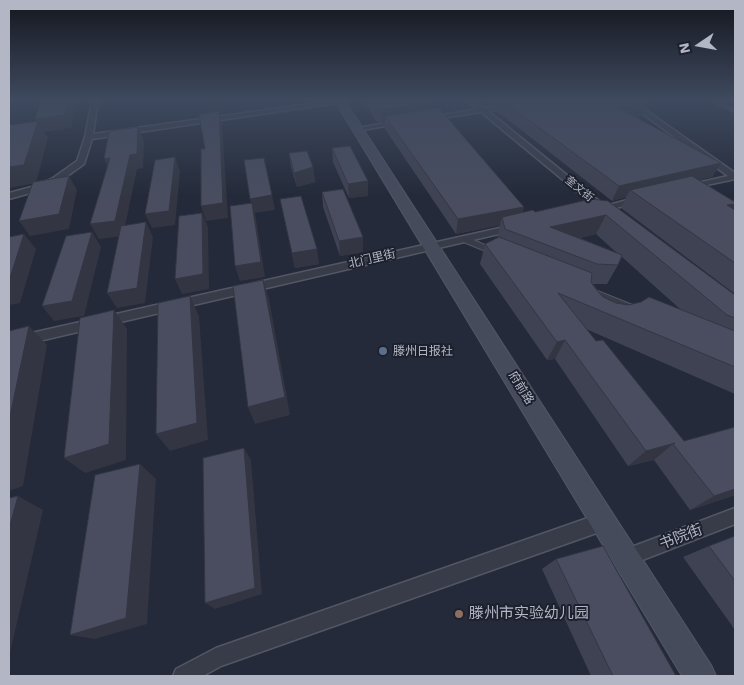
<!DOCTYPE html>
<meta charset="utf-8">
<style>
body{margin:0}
#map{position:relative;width:744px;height:685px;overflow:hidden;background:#242a39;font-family:"Work Sans",sans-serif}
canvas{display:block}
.frame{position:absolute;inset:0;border:10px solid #b3b7c5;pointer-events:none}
.north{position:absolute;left:674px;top:20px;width:50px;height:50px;-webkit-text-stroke:4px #1d212e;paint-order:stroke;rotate:258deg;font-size:14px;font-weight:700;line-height:20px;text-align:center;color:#b3b7c5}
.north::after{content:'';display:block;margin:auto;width:18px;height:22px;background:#b3b7c5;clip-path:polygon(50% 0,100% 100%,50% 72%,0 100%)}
</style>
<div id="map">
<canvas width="744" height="685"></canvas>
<div class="frame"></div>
<div class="north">N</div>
</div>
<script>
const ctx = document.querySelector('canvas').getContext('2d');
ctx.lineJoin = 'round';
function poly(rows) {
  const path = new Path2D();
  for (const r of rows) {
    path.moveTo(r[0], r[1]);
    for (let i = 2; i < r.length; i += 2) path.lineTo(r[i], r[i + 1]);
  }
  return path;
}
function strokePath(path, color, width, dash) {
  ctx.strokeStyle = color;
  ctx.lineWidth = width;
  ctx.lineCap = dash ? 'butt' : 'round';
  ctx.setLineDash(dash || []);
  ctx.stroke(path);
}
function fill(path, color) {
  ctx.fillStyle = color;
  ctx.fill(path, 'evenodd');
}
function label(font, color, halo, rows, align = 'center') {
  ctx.font = font + ' "Work Sans","Noto Sans SC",sans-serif';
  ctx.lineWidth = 4;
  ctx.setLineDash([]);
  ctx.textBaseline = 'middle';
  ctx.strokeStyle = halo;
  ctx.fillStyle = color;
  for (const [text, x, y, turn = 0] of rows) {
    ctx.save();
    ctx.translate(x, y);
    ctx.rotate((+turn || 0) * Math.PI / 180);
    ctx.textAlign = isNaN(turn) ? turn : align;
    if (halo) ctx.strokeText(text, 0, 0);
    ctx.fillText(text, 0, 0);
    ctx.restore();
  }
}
const service = poly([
 [717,101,735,110,735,112,713,101,717,101]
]);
const pedestrian = poly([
 [461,237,467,237,500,252,499,254,493,254,461,241,461,237],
 [590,288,635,306,637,308,632,311,629,310,587,293,586,291,587,289,590,288]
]);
const minor = poly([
 [92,101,98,101,93,134,331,101,343,102,92,139,84,164,59,182,41,190,9,199,9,193,35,186,53,178,77,161,85,137,92,101],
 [468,101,475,101,484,108,528,101,547,101,488,111,605,206,638,197,642,200,607,211,596,212,594,210,597,208,481,112,429,120,426,118,477,109,468,101],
 [625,101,633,101,735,173,735,179,688,189,688,185,728,176,625,101],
 [401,120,404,122,403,123,357,131,353,129,401,120],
 [513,225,518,228,516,230,9,348,9,338,513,225],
 [735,508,735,524,627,566,621,563,618,557,621,551,735,508],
 [605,512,611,515,614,521,611,527,605,530,221,666,203,676,173,676,176,669,216,648,605,512]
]);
const secondary = poly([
 [335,101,345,101,711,665,716,676,682,676,335,101]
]);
strokePath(service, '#535764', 3);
strokePath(pedestrian, '#535764', 2);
strokePath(minor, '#535764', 3);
strokePath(secondary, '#535764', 2);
fill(service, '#383c49');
fill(pedestrian, '#383c49');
fill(minor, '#383c49');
fill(secondary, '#464b5c');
fill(poly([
 [364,101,429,101,430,103,430,109,524,207,522,213,535,212,591,199,735,295,735,394,586,329,596,341,684,441,735,495,690,510,654,460,628,466,555,359,547,360,480,264,485,244,497,238,500,225,456,234,385,129,385,122,381,123,376,121],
 [596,234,617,253,580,238],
 [622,257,680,309,628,305,616,303,603,297,593,284,607,284,618,265],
 [485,101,645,101,648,103,642,116,635,117,721,163,712,177,699,180,735,202,735,206,733,209,735,210,735,294,621,208,626,197,612,201,497,111,499,104,489,105],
 [332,148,368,196,349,198,333,162],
 [289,153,313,167,315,182,297,187,291,167],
 [322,192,363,237,363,252,340,256,323,207],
 [280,199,319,264,295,268],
 [735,536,735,630,683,557,709,546],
 [556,559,676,676,591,676,542,569]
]), '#3f4252');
fill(poly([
 [68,101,77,101,71,128,44,132,48,138,36,183,9,188,9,167,37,123,35,119],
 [490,101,499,101,499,104,489,105],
 [430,103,429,115,385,116,385,122,381,123,381,110],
 [648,103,642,116,612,119,617,107],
 [219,111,222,124,228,218,206,221,201,206],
 [138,127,144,141,143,168,137,169,123,236,99,239,90,224,130,155],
 [175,157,180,171,175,225,152,228,145,214],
 [110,158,111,173,104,159],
 [721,163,712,177,637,195,630,190,626,197,612,201,619,186],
 [313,167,315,182,297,187,294,173],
 [69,176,77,190,69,229,30,236,19,221],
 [368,181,368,196,349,198,348,184],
 [272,195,275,210,255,213,265,277,240,281,235,266,254,213,250,199],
 [735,204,735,206,724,221,727,205],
 [524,207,519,221,502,217,500,225,456,234,458,219],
 [202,213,208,227,209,289,182,294,175,279],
 [606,215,596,234,548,245,550,227],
 [146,222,153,237,145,303,117,308,107,293],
 [92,232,101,247,84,316,54,321,42,306],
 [24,234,36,249,20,303,9,305,9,281],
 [363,237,363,252,340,256,339,241],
 [317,249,319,264,295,268,292,253],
 [263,280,269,299,290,415,255,424,248,407],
 [190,296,199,316,208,440,170,451,156,434],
 [114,310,127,329,126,460,85,473,64,458],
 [29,326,47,345,23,486,9,491,9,421],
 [565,340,555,359,547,360,557,342],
 [673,444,654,460,628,466,646,451],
 [244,448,251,460,262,594,215,609,205,603],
 [140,464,156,479,147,624,95,639,70,635],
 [735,489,735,495,690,510,714,496],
 [18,496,43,510,9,657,9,529]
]), '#333642');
const building = poly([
 [41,101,68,101,65,115,35,119,41,101],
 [372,101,429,101,430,103,381,110,376,108,372,101],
 [503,101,645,101,648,103,617,107,721,163,619,186,503,101],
 [439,108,524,207,458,219,385,116,439,108],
 [219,111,223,203,201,206,201,149,205,149,199,114,219,111],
 [38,121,24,165,9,167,9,125,38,121],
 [138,127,137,154,130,155,115,221,90,224,110,158,104,159,109,131,138,127],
 [350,146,368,181,348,184,332,148,350,146],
 [307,151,313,167,294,173,289,153,307,151],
 [175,157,169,211,145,214,155,160,175,157],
 [264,158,272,195,250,199,244,160,264,158],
 [69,176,59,214,19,221,33,182,69,176],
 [692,176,735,202,735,204,727,205,735,210,735,263,630,190,692,176],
 [343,189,363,237,339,241,322,192,343,189],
 [301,196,317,249,292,253,280,199,301,196],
 [591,199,608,201,735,295,735,318,727,315,606,215,550,227,622,255,618,265,597,264,505,229,502,217,533,210,535,212,591,199],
 [252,203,261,262,235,266,230,206,252,203],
 [202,213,203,274,175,279,179,216,202,213],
 [146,222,137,288,107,293,121,226,146,222],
 [92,232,72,301,42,306,66,236,92,232],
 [24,234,9,281,9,237,24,234],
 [499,237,592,273,591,282,595,288,603,297,616,303,628,305,641,302,649,297,735,331,735,367,558,293,596,341,603,340,684,441,735,427,735,489,714,496,673,444,675,443,646,451,565,340,557,342,485,244,499,237],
 [263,280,285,397,248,407,233,286,263,280],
 [190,296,197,423,156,434,158,303,190,296],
 [114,310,109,444,64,458,80,318,114,310],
 [29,326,9,421,9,331,29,326],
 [244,448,255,588,205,603,203,458,244,448],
 [140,464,126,618,70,635,95,475,140,464],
 [18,496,9,529,9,498,18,496],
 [735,536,735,581,709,546,735,536],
 [603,546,676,676,613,676,556,559,603,546]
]);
fill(building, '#494d5f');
strokePath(building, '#333642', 1);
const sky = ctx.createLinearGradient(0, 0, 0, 197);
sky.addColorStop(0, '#14171f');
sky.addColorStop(0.51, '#3f4a5f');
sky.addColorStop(1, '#3f4a5f00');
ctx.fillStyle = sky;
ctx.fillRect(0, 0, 744, 197);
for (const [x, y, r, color] of [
 [383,351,5,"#5c6f8a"],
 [459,614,5,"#8d6e63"]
]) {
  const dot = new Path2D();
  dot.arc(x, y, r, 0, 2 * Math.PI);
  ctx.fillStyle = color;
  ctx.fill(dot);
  strokePath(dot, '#1d212e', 2);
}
label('11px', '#b3b7c5', '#1d212e', [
 ["奎文街",579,189,39]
]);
label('12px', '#b3b7c5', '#1d212e', [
 ["北门里街",372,259,-13],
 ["府前路",521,388,58]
]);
label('12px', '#b3b7c5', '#1d212e', [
 ["滕州日报社",393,351]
], 'left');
label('15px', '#b3b7c5', '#1d212e', [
 ["书院街",681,537,-21]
]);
label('15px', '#b3b7c5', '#1d212e', [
 ["滕州市实验幼儿园",469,614]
], 'left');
</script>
